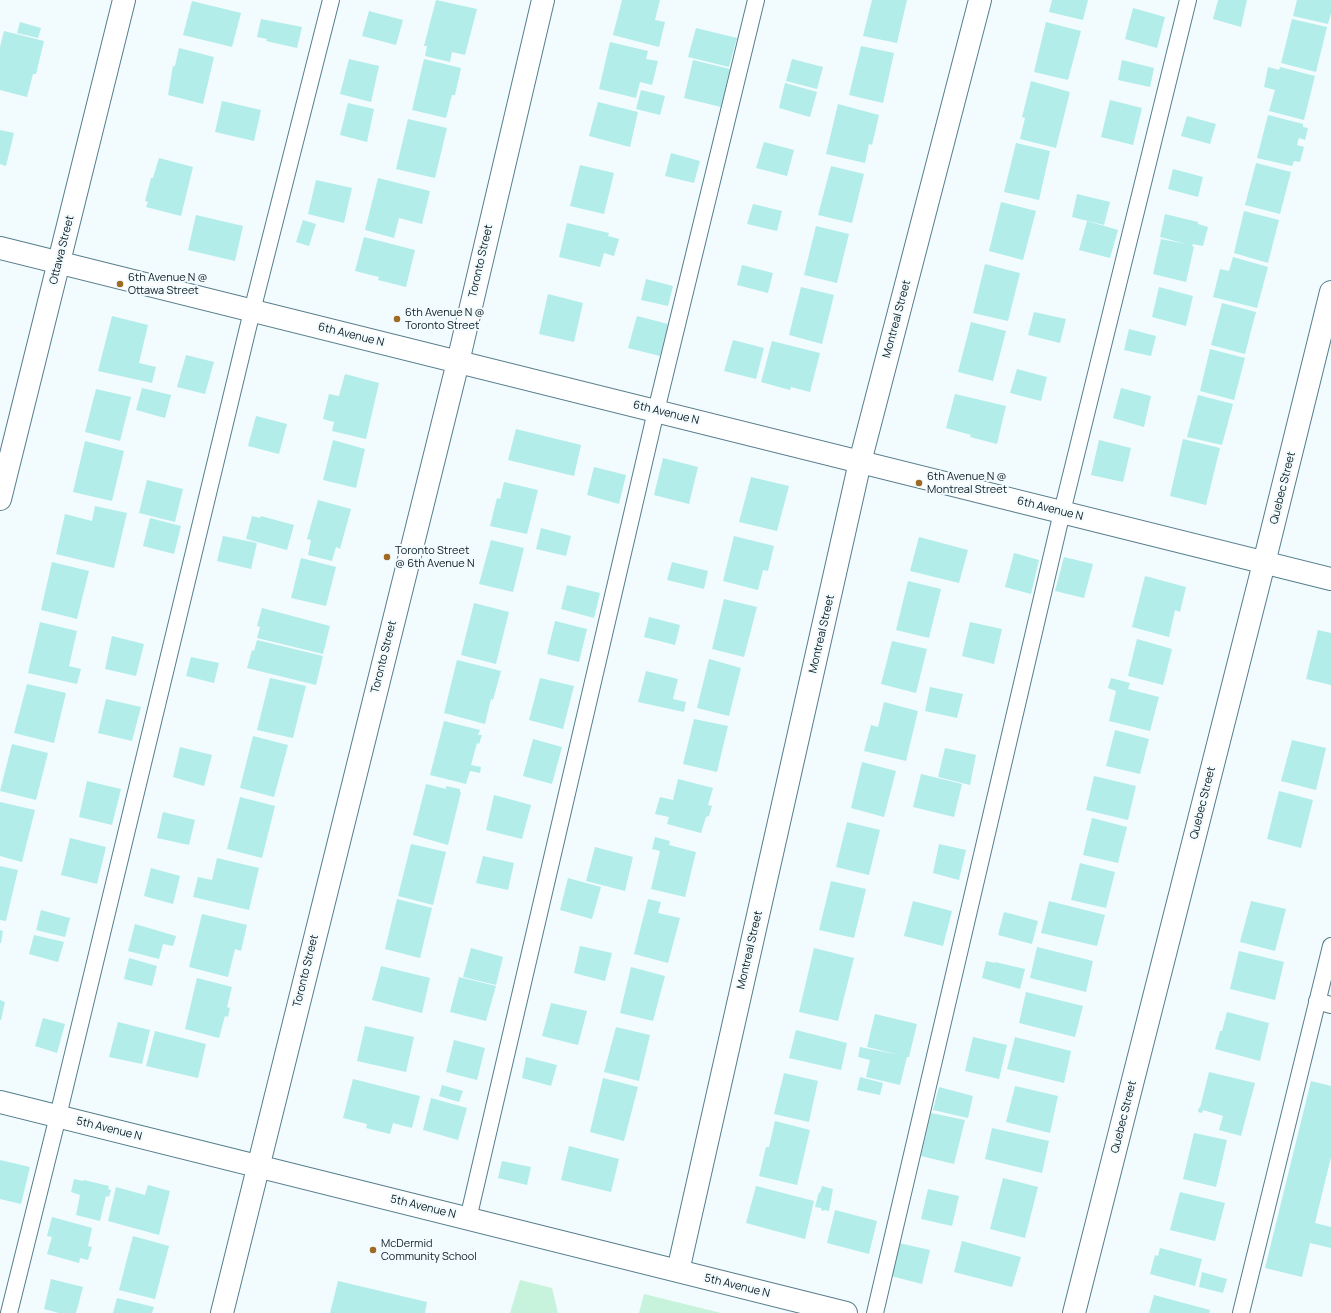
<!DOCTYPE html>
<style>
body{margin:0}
canvas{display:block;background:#f2fbfe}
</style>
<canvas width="1331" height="1313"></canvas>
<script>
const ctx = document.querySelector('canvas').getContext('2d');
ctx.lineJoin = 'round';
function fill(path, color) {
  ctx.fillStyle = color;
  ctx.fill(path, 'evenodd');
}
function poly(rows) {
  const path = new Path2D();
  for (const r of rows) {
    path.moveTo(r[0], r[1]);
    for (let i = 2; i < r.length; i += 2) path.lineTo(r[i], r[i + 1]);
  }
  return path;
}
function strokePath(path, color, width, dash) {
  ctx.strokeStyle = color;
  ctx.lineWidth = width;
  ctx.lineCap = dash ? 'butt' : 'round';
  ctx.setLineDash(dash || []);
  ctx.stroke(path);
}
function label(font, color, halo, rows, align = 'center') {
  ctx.font = font + ' Manrope,sans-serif';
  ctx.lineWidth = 4;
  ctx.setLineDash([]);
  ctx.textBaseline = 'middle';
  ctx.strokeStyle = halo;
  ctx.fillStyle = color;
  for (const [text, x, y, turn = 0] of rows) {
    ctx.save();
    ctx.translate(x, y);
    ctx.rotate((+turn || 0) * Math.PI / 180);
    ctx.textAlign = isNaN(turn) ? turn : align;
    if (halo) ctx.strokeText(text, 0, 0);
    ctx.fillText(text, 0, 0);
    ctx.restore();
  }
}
fill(poly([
 [520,1280,552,1288,558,1313,510,1313],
 [644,1294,721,1313,639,1313]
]), '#c7f3dc');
fill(poly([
 [436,0,477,9,465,55,452,52,450,62,425,56,427,46,424,46],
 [622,0,660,0,655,20,665,22,659,47,613,35],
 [872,0,907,0,897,43,863,36],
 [1052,0,1088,0,1083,20,1049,12],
 [1218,0,1247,0,1241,27,1213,19],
 [1297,0,1331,0,1331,13,1328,24,1293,16],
 [192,1,241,13,232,47,183,35],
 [1133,8,1165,17,1157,48,1125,39],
 [369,11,403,20,396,45,362,36],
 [261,19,302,27,297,48,266,41,267,39,257,37],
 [1292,19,1327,27,1316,72,1281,63],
 [20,22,41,28,38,38,17,33],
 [1046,22,1081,31,1068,80,1034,72],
 [696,28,737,38,729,67,688,57],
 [4,31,44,41,36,74,33,74,27,97,0,90,0,47],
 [610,42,648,51,646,59,658,61,652,85,640,82,636,98,599,89],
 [861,46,894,53,883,103,849,95],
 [179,48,214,57,203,104,168,95,173,66,175,66],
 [349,59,379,66,371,102,340,94],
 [424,59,461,68,455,95,452,95,446,118,412,110],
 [792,59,823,67,817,89,786,81],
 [693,60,730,69,721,107,684,98],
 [1122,60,1154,68,1150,87,1118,80],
 [1268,67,1279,70,1280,67,1315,76,1304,120,1269,111,1275,90,1264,87],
 [1031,81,1070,92,1056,148,1020,139,1025,118,1022,117],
 [785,83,817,92,810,117,779,108],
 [641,90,665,96,660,115,636,109],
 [1110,100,1142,108,1133,145,1101,137],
 [222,101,261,110,254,141,215,132],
 [598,102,638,112,630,147,589,136],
 [348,103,374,109,367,142,340,135],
 [838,104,879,115,872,145,869,144,865,163,826,154],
 [1268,115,1303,124,1303,127,1308,128,1305,140,1299,138,1297,145,1304,147,1300,162,1294,161,1292,166,1257,158],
 [1187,116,1216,124,1210,144,1181,136],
 [408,119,447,128,435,178,396,169],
 [0,130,14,133,6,166,0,164],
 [764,142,794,150,787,176,756,168],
 [1016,143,1050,151,1039,200,1004,192],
 [671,153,700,161,694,183,665,176],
 [159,158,193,167,181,216,146,207,148,202,145,201,151,178,153,178],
 [1256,163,1291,172,1280,214,1245,205],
 [580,165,614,173,604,214,570,206],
 [831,166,864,174,852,223,818,215],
 [1173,169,1203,177,1198,197,1168,189],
 [378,178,430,191,422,224,399,218,394,238,365,230],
 [316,180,352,188,344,223,308,214],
 [1077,194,1110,202,1104,225,1072,217],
 [1001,202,1036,211,1023,260,989,251],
 [753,204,782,211,777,231,747,224],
 [1244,211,1279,220,1268,263,1234,253],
 [1165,214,1198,222,1198,224,1208,227,1203,246,1193,244,1192,246,1194,247,1186,282,1153,274,1161,239,1186,244,1160,237],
 [196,215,243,226,235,261,188,250],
 [303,220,316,224,309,246,296,242],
 [1087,221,1118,230,1110,258,1079,250],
 [567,223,609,233,608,236,619,239,614,256,604,253,600,267,559,257],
 [816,226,849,234,837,283,804,275],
 [364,237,415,250,406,287,378,280,379,277,355,271],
 [1233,257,1268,267,1257,308,1213,297,1220,269,1229,271],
 [985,264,1020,273,1008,321,973,313],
 [742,265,773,273,768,293,737,285],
 [646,279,673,286,668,306,641,300],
 [801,287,834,295,822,344,789,335],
 [1159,287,1193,296,1186,326,1152,317],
 [548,294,583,303,574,342,539,334],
 [1222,303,1256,312,1245,354,1211,345],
 [1034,312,1066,319,1060,343,1028,335],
 [112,316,148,325,139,363,156,367,152,383,98,371],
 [637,316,668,324,660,356,628,348],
 [971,322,1006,331,993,381,958,372],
 [1129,329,1156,336,1151,356,1124,350],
 [733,340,764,348,756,379,724,371],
 [772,341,820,353,810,392,791,387,790,390,761,382],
 [1210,349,1245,358,1234,400,1200,391],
 [186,355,214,362,205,394,177,387],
 [1017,369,1047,377,1041,401,1010,393],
 [345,374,379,383,366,439,332,431,334,422,323,419,329,394,339,396],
 [142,388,171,395,165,418,136,410],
 [1121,388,1151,396,1144,427,1113,418],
 [96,389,131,397,120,441,85,432],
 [955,394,1006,406,997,444,970,437,971,435,946,428],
 [1198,395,1233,404,1222,445,1187,437],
 [256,416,287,424,279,454,248,446],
 [516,429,581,445,574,476,508,460],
 [1183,439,1220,448,1206,505,1170,496],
 [333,440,365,449,356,488,323,480],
 [1099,440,1131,448,1123,482,1091,475],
 [85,441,124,451,112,501,73,492],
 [663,458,698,467,689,504,654,495],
 [594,467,626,475,619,504,587,495],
 [751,477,789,486,777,531,739,522],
 [147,480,183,489,175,522,139,513],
 [504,482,538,490,527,534,490,526,497,498,500,499],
 [318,500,351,509,340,549,336,547,332,561,308,555,311,540,307,539],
 [95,506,127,513,114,568,56,554,65,514,92,521],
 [252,516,260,518,261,516,294,525,287,550,246,539],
 [150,518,181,526,174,554,143,546],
 [541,528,571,536,566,556,536,549],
 [223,536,257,543,251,569,217,561],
 [734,536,774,546,768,571,763,570,758,590,723,581],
 [919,537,968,550,959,583,910,571],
 [491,540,524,548,513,592,479,584],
 [1014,553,1039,560,1031,594,1005,587],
 [1064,557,1093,564,1084,598,1055,591],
 [301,558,336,567,326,606,291,598],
 [52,562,89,571,77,619,41,610],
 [672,562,708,571,704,589,667,580],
 [1145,576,1186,587,1180,612,1175,610,1169,637,1132,627],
 [908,581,941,589,929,638,896,630],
 [567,585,600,593,594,618,561,609],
 [724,599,757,607,744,657,712,649],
 [474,603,509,612,496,664,461,655],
 [262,608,330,626,323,654,257,638,260,627,257,626],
 [649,617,680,625,675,645,644,637],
 [555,621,587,629,579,662,547,654],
 [40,622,77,631,69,666,81,669,77,684,28,673],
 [970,622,1002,629,994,664,962,656],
 [1318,630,1331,633,1331,685,1306,679],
 [112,636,144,644,136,676,105,669],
 [1137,639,1172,649,1163,685,1128,676],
 [257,640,323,656,316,685,247,668,252,650,254,651],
 [892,641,927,649,916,693,881,684],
 [191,657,219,663,214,683,186,676],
 [709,659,741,668,729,716,697,708],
 [457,660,501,671,493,700,491,699,485,724,444,713],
 [646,671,678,679,673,699,686,702,684,712,638,702],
 [270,678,306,686,293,738,257,730],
 [540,678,574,686,563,729,529,720],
 [1111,678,1130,683,1128,689,1159,697,1150,731,1109,721,1116,691,1108,688],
 [27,684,66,693,54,743,14,733],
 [930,687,963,694,957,718,925,711],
 [106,699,141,707,132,741,98,733],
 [884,702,918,711,906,761,864,751,871,725,878,727],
 [694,719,728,726,717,772,683,764],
 [444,721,480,730,478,735,482,735,479,744,477,743,471,765,481,767,480,773,470,771,466,784,430,775],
 [1115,730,1149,739,1140,774,1106,766],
 [253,736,288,745,274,797,240,788],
 [533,739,562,747,552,784,523,776],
 [1292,740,1326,748,1316,790,1281,781],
 [12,744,48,753,36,800,0,791],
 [180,747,212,755,204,786,173,777],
 [945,748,976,755,970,785,938,777],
 [862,762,896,771,884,817,851,808],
 [921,774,962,784,954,817,913,807],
 [1094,776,1136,786,1128,820,1086,810],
 [678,779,713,788,708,805,712,806,709,816,706,817,701,833,667,824,669,817,655,814,660,797,673,800],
 [87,781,121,789,112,825,79,817],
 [426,784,446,789,446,786,460,789,460,792,461,792,448,845,413,835],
 [1279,791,1313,800,1301,848,1267,839],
 [494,795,531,805,522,839,486,830],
 [240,797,275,806,262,858,227,849],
 [0,802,35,810,22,862,0,856],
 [163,812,195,820,189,845,157,838],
 [1092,818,1127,827,1118,863,1083,855],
 [847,822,880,830,869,875,836,867],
 [655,837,670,841,669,845,696,852,685,897,651,889,660,851,652,849],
 [70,838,106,847,97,884,61,875],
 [411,844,446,852,433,905,398,896],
 [939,844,966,850,959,880,933,873],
 [595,847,633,857,625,891,586,881],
 [483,856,514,863,508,890,476,883],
 [217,858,259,868,249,910,193,897,198,877,212,880],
 [1080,863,1115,872,1106,908,1071,900],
 [0,866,18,870,6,921,0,920],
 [151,868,180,876,173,904,144,896],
 [568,878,601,887,592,919,560,910],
 [831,881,866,889,854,938,819,930],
 [397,899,432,908,420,958,385,949],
 [648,899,661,902,658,913,680,918,668,963,634,954],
 [913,901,952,911,943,946,904,936],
 [1049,901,1105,915,1097,946,1041,933],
 [1251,901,1286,909,1275,951,1240,942],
 [41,910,70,918,65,937,36,930],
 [1004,912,1038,921,1032,944,998,935],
 [202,914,247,925,241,951,235,949,228,977,189,967],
 [135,924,176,936,173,946,163,944,159,959,128,951],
 [0,930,3,931,1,943,0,943],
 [34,935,64,942,58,962,29,954],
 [580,946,612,953,605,981,574,973],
 [1037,947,1093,961,1086,992,1030,978],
 [471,948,503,957,496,985,463,977],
 [814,948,854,958,838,1021,799,1012],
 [1239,951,1284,962,1275,1000,1230,989],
 [129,958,157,966,152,986,124,979],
 [986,961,995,963,995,962,1025,969,1020,989,982,978],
 [381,966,430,978,422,1013,372,1000],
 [631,967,665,976,653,1021,620,1013],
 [459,977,496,986,486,1021,450,1012],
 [197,978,232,987,227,1007,230,1008,228,1017,225,1016,219,1038,185,1029],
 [1026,992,1083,1006,1075,1037,1019,1023],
 [0,1000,5,1002,1,1020,0,1020],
 [551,1003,587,1011,578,1045,542,1036],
 [1227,1012,1269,1023,1260,1061,1215,1049,1220,1031,1222,1031],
 [875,1014,917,1024,909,1057,907,1057,900,1085,866,1077,870,1060,858,1057,860,1047,900,1055,867,1047],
 [43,1018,65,1024,57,1053,35,1046],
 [118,1022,150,1030,142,1064,109,1057],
 [365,1026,414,1037,406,1072,357,1061],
 [616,1027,650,1035,639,1081,604,1072],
 [796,1030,847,1043,841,1070,789,1058],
 [155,1031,206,1044,198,1078,146,1066],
 [973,1037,1007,1045,999,1079,965,1071],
 [1015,1037,1071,1051,1064,1083,1007,1069],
 [454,1040,485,1048,477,1080,446,1072],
 [526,1057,557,1065,551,1086,522,1078],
 [1209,1072,1255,1083,1241,1136,1219,1130,1223,1116,1203,1110,1202,1113,1198,1112,1199,1107,1200,1108],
 [784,1073,818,1081,809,1122,774,1114],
 [860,1077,883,1083,880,1095,857,1090],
 [603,1078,638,1087,624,1141,590,1132],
 [353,1079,420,1096,412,1128,393,1123,390,1134,366,1128,367,1124,343,1118],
 [1311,1081,1331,1086,1331,1157,1315,1223,1331,1227,1331,1248,1310,1243,1302,1277,1265,1268],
 [442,1085,463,1091,459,1102,439,1096],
 [1015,1086,1058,1096,1050,1133,1006,1122],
 [939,1087,973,1096,968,1118,933,1110],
 [431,1098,467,1108,458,1140,423,1130],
 [931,1113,965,1120,954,1164,921,1156],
 [775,1121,810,1130,797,1185,759,1176,766,1147,769,1147],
 [992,1128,1049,1141,1042,1173,985,1159],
 [1194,1133,1227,1140,1216,1187,1183,1179],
 [569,1146,619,1159,611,1192,561,1180],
 [0,1160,30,1167,21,1204,0,1199],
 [502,1161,531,1167,527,1185,498,1178],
 [1003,1178,1038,1187,1025,1238,990,1229],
 [74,1179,83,1181,84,1180,109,1186,108,1189,111,1190,109,1197,106,1196,100,1221,76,1215,80,1195,71,1192],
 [148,1185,170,1191,159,1235,108,1221,116,1187,145,1195],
 [756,1186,814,1201,805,1239,746,1223],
 [822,1186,833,1189,829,1211,825,1210,822,1211,821,1208,815,1207,819,1192,820,1193],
 [928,1189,959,1196,952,1226,921,1219],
 [1180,1192,1225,1203,1215,1241,1170,1230],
 [835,1210,877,1221,869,1254,827,1243],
 [52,1217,92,1228,88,1246,92,1247,88,1260,80,1258,79,1263,47,1254,52,1237,47,1236],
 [133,1236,169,1246,155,1299,119,1290],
 [962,1241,1021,1257,1012,1287,954,1272],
 [899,1243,930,1250,922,1284,891,1276],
 [1160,1248,1202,1259,1195,1286,1150,1274,1155,1255,1158,1256],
 [1202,1272,1227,1279,1223,1293,1199,1287],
 [51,1279,83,1287,76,1313,59,1313,44,1309],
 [338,1281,427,1302,425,1313,330,1313],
 [1154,1295,1210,1310,1209,1313,1149,1313],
 [117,1298,154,1307,152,1313,113,1313]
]), '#b2edea');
const service = poly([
 [1317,1001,1331,1005],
 [468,1219,656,411,756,0],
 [9,1313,58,1116,252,311,331,0],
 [875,1313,1062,512,1188,0],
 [1241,1313,1331,946]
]);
const minor = poly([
 [0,499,124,0],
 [0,1102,846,1313],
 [678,1271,860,462,980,0],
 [222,1313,458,362,543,0],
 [1074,1313,1264,563,1331,292]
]);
const tertiary = poly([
 [0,248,1331,579]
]);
strokePath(service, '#577e8d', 18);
strokePath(minor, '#577e8d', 24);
strokePath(tertiary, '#577e8d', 24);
strokePath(service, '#fff', 16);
strokePath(minor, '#fff', 22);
strokePath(tertiary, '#fff', 22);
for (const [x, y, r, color] of [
 [120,284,4,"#9f6a23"],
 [397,319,4,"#9f6a23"],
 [919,483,4,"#9f6a23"],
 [387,557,4,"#9f6a23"],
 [373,1250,4,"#9f6a23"]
]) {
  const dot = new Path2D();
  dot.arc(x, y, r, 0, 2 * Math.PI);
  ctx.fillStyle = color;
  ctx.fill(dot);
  strokePath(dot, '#f2fbfe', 1.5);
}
label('11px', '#0c1c22', '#f2fbfe', [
 ["Ottawa Street",62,250,-76],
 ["Toronto Street",481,261,-77],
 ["Montreal Street",897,319,-75],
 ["6th Avenue N",351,335,14],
 ["6th Avenue N",666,413,14],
 ["Quebec Street",1283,488,-76],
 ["6th Avenue N",1050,509,14],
 ["Montreal Street",822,634,-77],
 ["Toronto Street",384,657,-76],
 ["Quebec Street",1203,803,-76],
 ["Montreal Street",750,950,-77],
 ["Toronto Street",306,971,-76],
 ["Quebec Street",1124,1117,-76],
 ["5th Avenue N",109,1129,14],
 ["5th Avenue N",423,1207,14],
 ["5th Avenue N",737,1286,14]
]);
label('11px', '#0c1c22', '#f2fbfe', [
 ["6th Avenue N @",128,278],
 ["Ottawa Street",128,291],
 ["6th Avenue N @",405,313],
 ["Toronto Street",405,326],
 ["6th Avenue N @",927,477],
 ["Montreal Street",927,490],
 ["Toronto Street",395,551],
 ["@ 6th Avenue N",395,564],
 ["McDermid",381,1244],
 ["Community School",381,1257]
], 'left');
</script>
